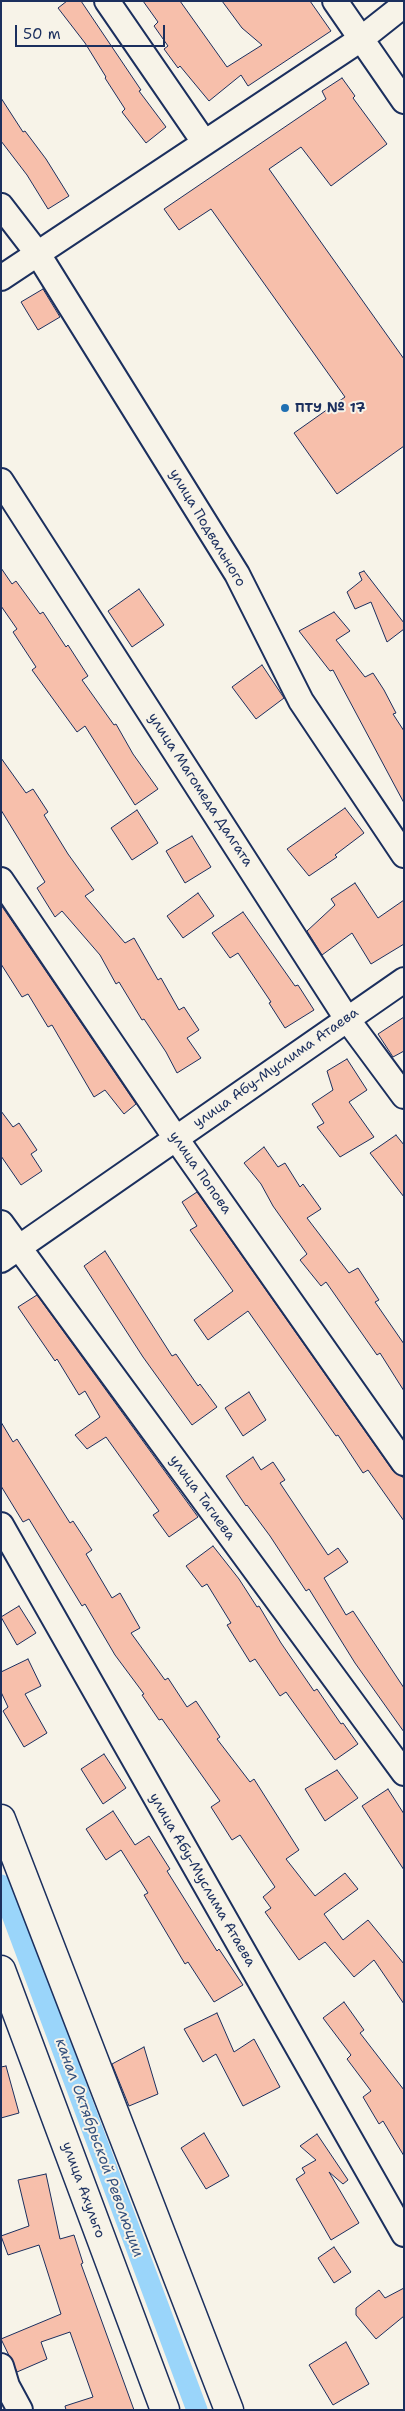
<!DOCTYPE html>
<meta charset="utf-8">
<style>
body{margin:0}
#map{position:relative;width:405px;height:2411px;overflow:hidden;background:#f7f3e8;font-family:"Shantell Sans",sans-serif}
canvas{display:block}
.frame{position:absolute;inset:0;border:2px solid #1b2f5e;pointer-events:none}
.scale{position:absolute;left:15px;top:25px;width:150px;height:22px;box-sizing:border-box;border:2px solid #1b2f5e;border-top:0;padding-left:6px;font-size:15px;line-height:18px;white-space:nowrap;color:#1b2f5e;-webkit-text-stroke:4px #f7f3e8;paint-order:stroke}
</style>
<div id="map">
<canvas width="405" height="2411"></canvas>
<div class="frame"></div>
<div class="scale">50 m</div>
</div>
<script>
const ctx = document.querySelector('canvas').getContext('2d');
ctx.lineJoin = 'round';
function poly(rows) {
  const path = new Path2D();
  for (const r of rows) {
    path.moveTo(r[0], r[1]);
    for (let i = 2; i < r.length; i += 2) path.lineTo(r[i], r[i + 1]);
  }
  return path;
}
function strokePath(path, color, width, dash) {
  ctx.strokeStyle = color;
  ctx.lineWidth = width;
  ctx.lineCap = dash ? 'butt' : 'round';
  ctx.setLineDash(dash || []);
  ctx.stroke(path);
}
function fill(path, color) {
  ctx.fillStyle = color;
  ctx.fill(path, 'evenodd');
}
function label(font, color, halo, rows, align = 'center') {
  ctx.font = font + ' "Shantell Sans",sans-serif';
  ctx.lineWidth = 4;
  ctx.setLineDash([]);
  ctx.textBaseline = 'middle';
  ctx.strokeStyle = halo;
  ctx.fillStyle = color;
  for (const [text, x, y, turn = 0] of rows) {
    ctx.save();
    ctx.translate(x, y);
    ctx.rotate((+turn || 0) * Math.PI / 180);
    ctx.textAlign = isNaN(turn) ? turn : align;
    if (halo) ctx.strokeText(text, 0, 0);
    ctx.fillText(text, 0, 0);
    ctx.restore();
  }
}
strokePath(poly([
 [1,1885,197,2410]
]), '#9ad5fa', 21);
const building = poly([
 [67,1,81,1,141,90,139,91,166,127,146,143,122,112,125,109,105,78,106,77,85,43,58,8,67,1],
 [143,1,180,1,227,67,262,45,242,28,222,1,310,1,331,31,248,86,241,75,209,101,180,66,178,68,164,49,168,46,154,26,158,22,143,1],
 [342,78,355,96,353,98,387,144,331,186,301,147,269,169,404,359,404,446,337,494,294,433,345,397,211,209,179,230,164,209,326,99,322,91,342,78],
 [1,98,23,132,25,131,46,159,69,196,48,209,27,175,1,141,1,98],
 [43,289,60,317,38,330,21,302,43,289],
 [1,568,12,584,16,581,40,614,43,612,66,647,68,645,88,676,82,680,114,725,116,724,133,754,158,789,135,805,85,726,77,732,32,670,36,667,13,632,17,629,1,606,1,568],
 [364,571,404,623,404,629,387,642,371,602,355,609,347,592,362,580,359,573,364,571],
 [139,589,164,625,132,647,108,611,139,589],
 [334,612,350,631,336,640,365,677,373,673,384,690,396,713,393,714,404,731,404,803,333,670,330,671,299,631,334,612],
 [262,665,284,698,256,719,232,687,262,665],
 [1,758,26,793,33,789,48,812,44,815,68,854,94,890,85,896,125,943,134,938,158,980,161,978,179,1010,184,1007,199,1030,187,1038,201,1058,177,1073,166,1052,144,1019,142,1020,119,982,116,984,100,955,62,911,55,917,37,888,45,882,1,810,1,758],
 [345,808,364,833,335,855,337,857,309,876,287,849,345,808],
 [137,810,158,843,132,860,111,828,137,810],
 [192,836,211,867,185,883,166,851,192,836],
 [355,883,378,918,404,900,404,944,371,964,352,933,322,955,307,931,335,905,331,899,355,883],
 [198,893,214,916,183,938,167,916,198,893],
 [1,905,136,1104,124,1114,105,1090,94,1097,52,1025,48,1027,28,994,22,997,1,964,1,905],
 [243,912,295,986,298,985,314,1010,285,1028,269,1003,271,1002,238,953,230,958,212,933,243,912],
 [404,1017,404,1051,393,1057,378,1034,404,1017],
 [347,1059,367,1090,349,1102,374,1137,340,1157,317,1127,324,1123,312,1104,333,1090,327,1071,347,1059],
 [1,1111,13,1127,19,1123,37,1150,31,1154,42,1171,21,1185,1,1156,1,1111],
 [396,1135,404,1145,404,1197,370,1153,396,1135],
 [264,1147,278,1167,285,1163,300,1187,303,1184,321,1209,307,1218,349,1273,358,1268,379,1300,375,1302,404,1344,404,1391,380,1353,377,1355,326,1282,321,1286,300,1260,307,1254,273,1206,261,1184,244,1163,264,1147],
 [197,1192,393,1471,404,1478,404,1521,368,1470,363,1473,338,1435,336,1436,248,1311,208,1340,194,1320,233,1291,190,1230,197,1226,182,1202,197,1192],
 [105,1251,172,1356,176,1354,198,1386,200,1384,217,1407,192,1425,143,1357,84,1266,105,1251],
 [37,1295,198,1517,169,1537,153,1515,159,1511,106,1437,87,1449,75,1435,100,1417,85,1391,79,1395,57,1359,55,1361,18,1307,37,1295],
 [249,1392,266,1420,243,1436,225,1408,249,1392],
 [1,1422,13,1442,17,1439,70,1523,73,1521,92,1550,86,1554,112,1598,120,1593,140,1628,131,1633,165,1680,168,1678,187,1707,196,1701,220,1737,217,1739,250,1782,254,1779,299,1850,286,1859,315,1896,345,1873,358,1889,324,1914,343,1940,368,1920,404,1964,404,2004,374,1960,354,1977,325,1942,299,1960,265,1912,271,1908,263,1897,275,1887,240,1835,232,1840,211,1807,220,1801,162,1719,159,1720,142,1695,144,1694,115,1655,85,1604,82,1606,29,1519,23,1522,1,1486,1,1422],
 [253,1457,261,1470,273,1462,285,1480,280,1483,328,1555,338,1548,348,1562,324,1578,346,1615,353,1611,404,1688,404,1732,355,1663,309,1589,306,1591,270,1536,247,1505,246,1506,226,1476,253,1457],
 [213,1546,239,1579,257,1607,259,1606,281,1643,314,1691,317,1689,341,1724,343,1723,358,1744,335,1760,286,1692,280,1696,255,1659,250,1662,227,1625,231,1623,207,1584,202,1587,186,1566,213,1546],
 [19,1606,36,1633,17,1645,1,1617,19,1606],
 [28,1659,41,1686,25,1694,47,1733,24,1747,3,1711,8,1707,1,1692,1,1672,28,1659],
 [104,1754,126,1788,103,1804,81,1769,104,1754],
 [337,1770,358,1798,325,1821,305,1789,337,1770],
 [388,1789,404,1814,404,1870,362,1806,388,1789],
 [113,1811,135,1845,149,1836,170,1869,167,1871,217,1951,219,1949,243,1985,214,2002,188,1962,185,1964,144,1895,148,1893,121,1850,106,1860,86,1829,113,1811],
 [344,2002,364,2030,360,2033,404,2090,404,2156,383,2121,379,2124,363,2097,371,2091,347,2059,351,2055,323,2018,344,2002],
 [217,2013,234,2052,254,2039,280,2087,243,2106,216,2054,203,2062,184,2029,217,2013],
 [144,2047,158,2094,129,2106,112,2064,144,2047],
 [6,2066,19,2113,1,2118,1,2067,6,2066],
 [204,2133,229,2176,206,2189,181,2148,204,2133],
 [317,2134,348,2180,343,2184,329,2172,359,2223,331,2240,296,2179,305,2173,302,2168,316,2160,300,2146,317,2134],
 [46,2174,60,2239,74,2235,83,2263,81,2264,134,2410,66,2410,65,2406,93,2397,70,2332,41,2342,47,2359,17,2372,1,2339,61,2314,39,2245,8,2255,1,2236,29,2226,18,2180,46,2174],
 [334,2247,351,2272,334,2283,318,2258,334,2247],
 [404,2288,404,2316,376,2339,356,2315,356,2308,379,2290,385,2298,404,2288],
 [346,2342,369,2384,333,2405,309,2365,346,2342]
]);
fill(building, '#f7bfab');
strokePath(building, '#1b2f5e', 1);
const street = poly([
 [107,1,204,142],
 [335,1,404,101],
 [1,206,38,254,237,574,301,701,404,855],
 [1,278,361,39,404,5],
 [1,481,347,1019,404,1096],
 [1,880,175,1137,404,1463],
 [1,1223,404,1773],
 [1,1260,404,980],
 [1,1525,404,2234],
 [1,2366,7,2386,20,2410]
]);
const secondary = poly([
 [1,1819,229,2410],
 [1,1970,165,2410]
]);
strokePath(street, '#1b2f5e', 28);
strokePath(secondary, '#1b2f5e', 31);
strokePath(street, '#f7f3e8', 24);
strokePath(secondary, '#f7f3e8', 28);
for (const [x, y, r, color] of [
 [285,408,5,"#1f6fb2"]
]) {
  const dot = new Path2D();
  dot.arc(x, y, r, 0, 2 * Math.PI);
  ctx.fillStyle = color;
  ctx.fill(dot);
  strokePath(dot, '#f7f3e8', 2);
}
label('bold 14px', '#1b2f5e', '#f7f3e8', [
 ["ПТУ № 17",295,408]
], 'left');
label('14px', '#1b2f5e', '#f7f3e8', [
 ["улица Подвального",207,528,59],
 ["улица Магомеда Далгата",200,790,57],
 ["улица Абу-Муслима Атаева",276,1068,-35],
 ["улица Попова",200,1173,55],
 ["улица Тагиева",202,1498,54],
 ["улица Абу-Муслима Атаева",202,1880,60],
 ["улица Ахульго",83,2190,70]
]);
label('italic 15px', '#34507d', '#f7f3e8', [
 ["канал Октябрьской Революции",99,2148,70]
]);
</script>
